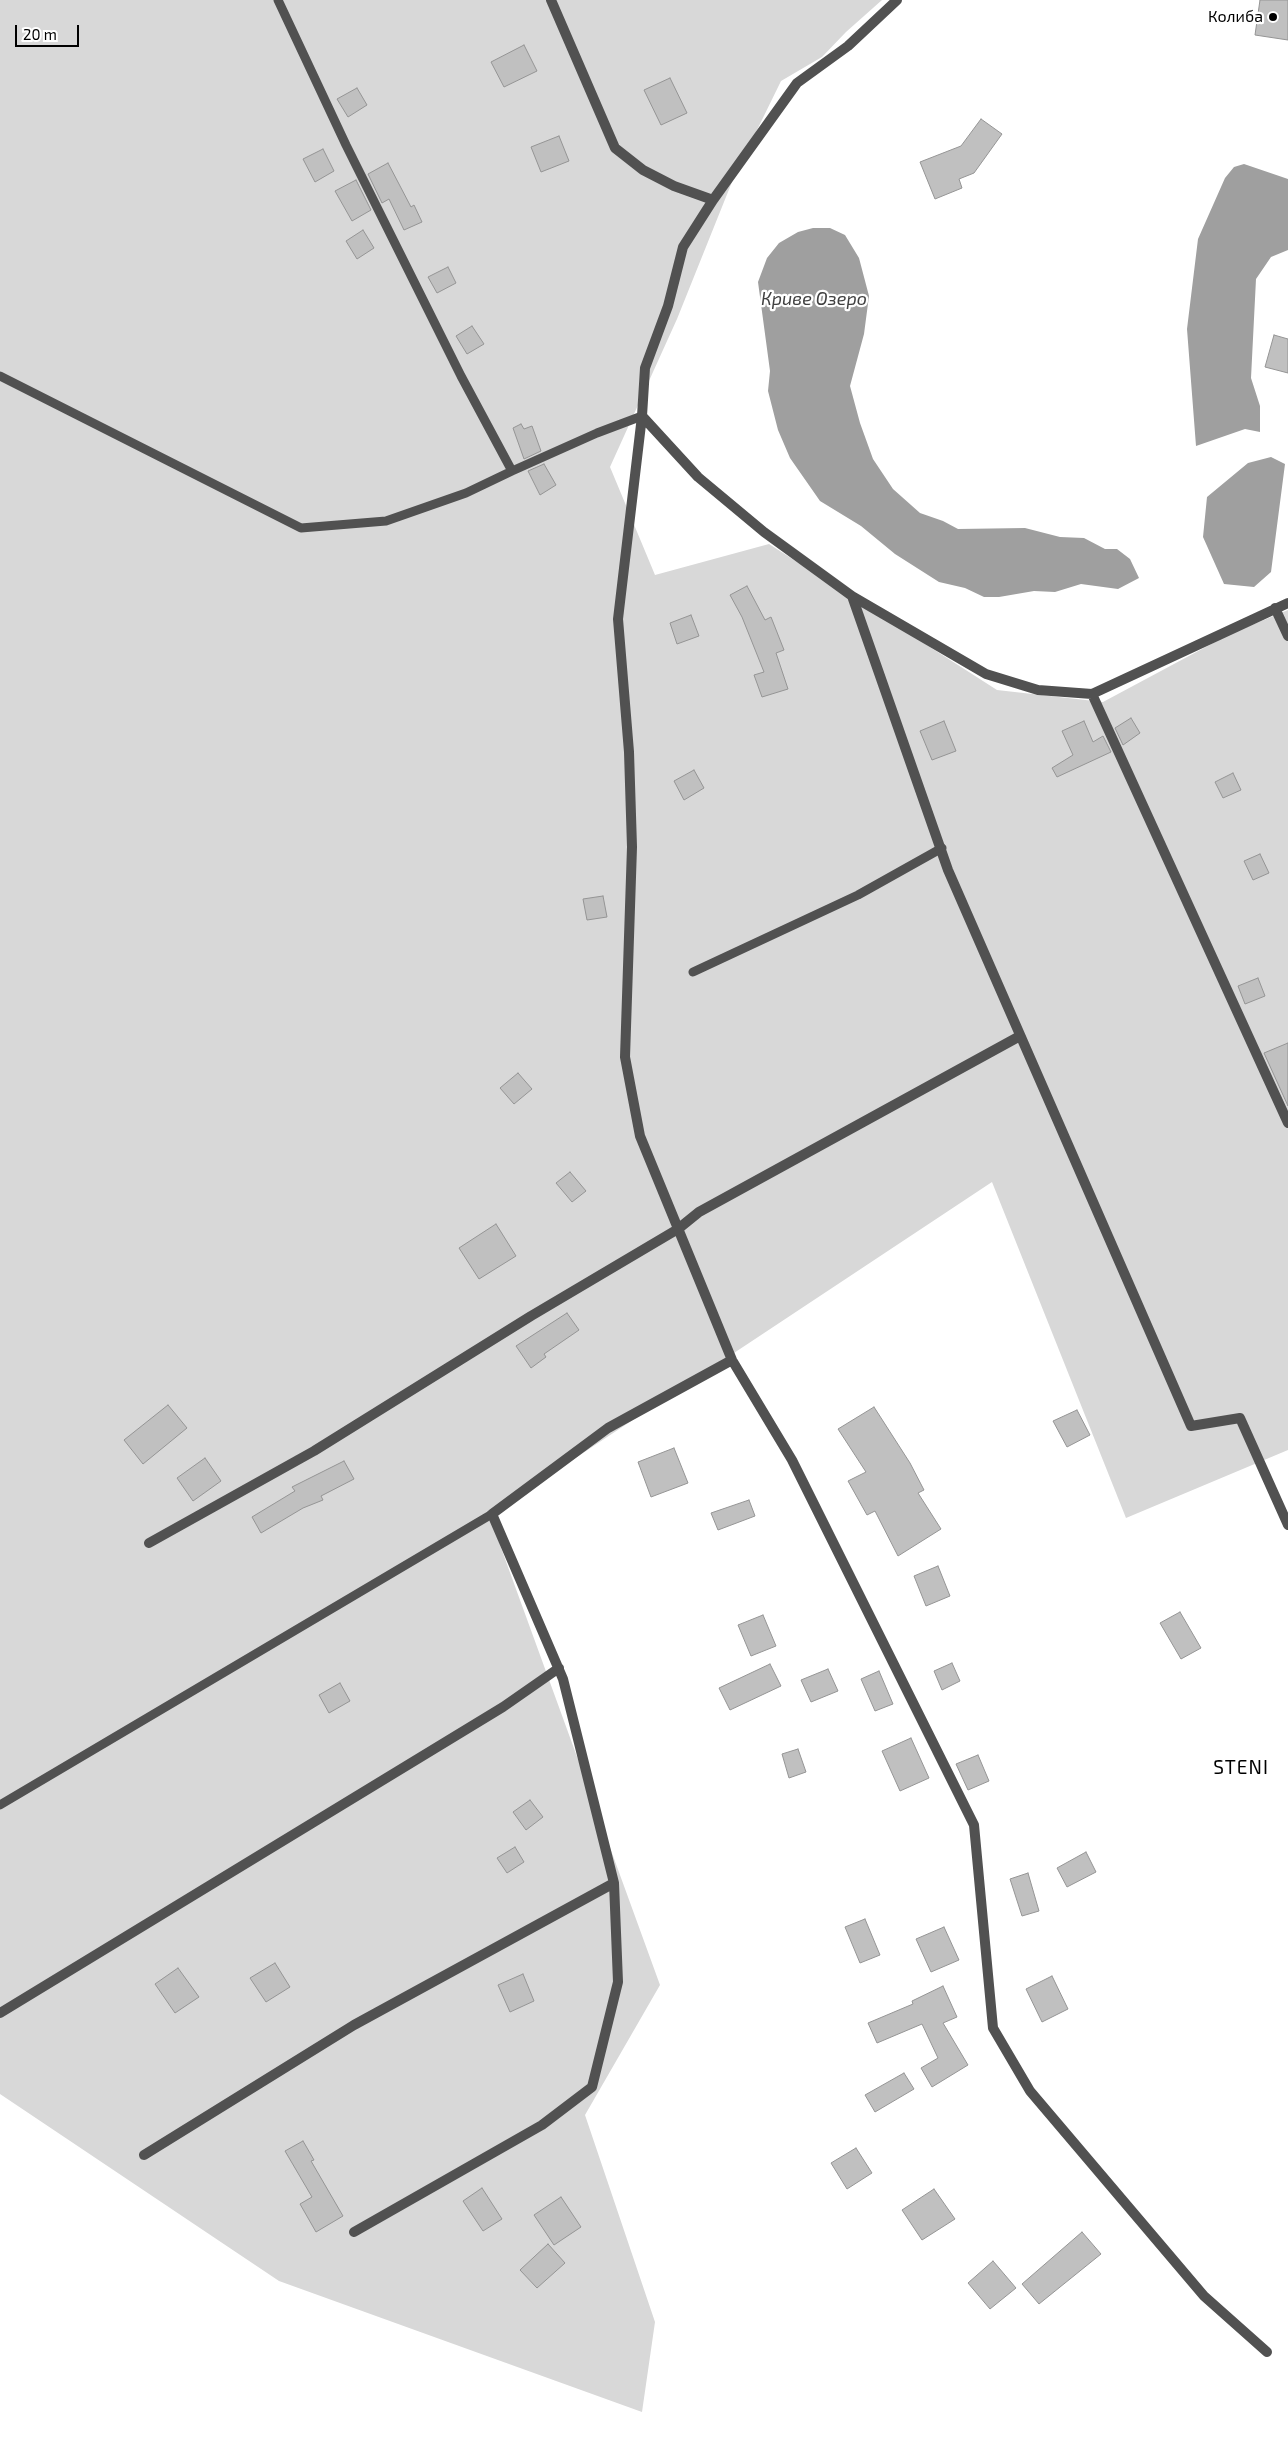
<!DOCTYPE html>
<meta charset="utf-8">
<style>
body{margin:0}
#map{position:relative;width:1288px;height:2449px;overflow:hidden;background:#fff;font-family:"Exo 2",sans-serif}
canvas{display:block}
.scale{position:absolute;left:15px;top:25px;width:64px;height:22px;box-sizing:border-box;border:2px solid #000;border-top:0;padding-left:6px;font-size:15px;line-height:18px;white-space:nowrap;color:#000;-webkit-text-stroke:4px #fff;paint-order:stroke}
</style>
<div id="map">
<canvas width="1288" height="2449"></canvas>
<div class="scale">20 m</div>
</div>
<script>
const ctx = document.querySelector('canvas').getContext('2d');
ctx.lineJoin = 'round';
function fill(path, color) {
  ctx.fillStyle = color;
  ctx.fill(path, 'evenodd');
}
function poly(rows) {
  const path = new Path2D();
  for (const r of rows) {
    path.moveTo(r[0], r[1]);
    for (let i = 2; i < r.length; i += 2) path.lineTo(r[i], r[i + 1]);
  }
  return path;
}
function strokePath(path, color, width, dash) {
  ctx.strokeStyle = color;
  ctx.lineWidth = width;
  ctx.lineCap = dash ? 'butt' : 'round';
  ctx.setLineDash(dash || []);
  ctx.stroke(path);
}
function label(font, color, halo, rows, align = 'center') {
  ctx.font = font + ' "Exo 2",sans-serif';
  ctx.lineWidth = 4.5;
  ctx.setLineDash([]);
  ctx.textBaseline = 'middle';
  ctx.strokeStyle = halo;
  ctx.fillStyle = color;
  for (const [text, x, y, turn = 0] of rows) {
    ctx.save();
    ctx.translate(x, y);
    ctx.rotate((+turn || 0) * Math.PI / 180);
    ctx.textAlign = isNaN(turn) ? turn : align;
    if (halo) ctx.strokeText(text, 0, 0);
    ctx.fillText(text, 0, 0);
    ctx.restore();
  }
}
fill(poly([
 [0,0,882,0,846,32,822,57,781,81,734,177,677,319,610,467,655,575,769,544,997,690,1103,702,1230,634,1288,610,1288,1450,1126,1518,992,1182,497,1510,496,1534,660,1985,585,2115,655,2322,642,2412,279,2281,0,2094]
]), '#d8d8d8');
fill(poly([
 [1244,164,1288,179,1288,250,1271,257,1256,279,1251,378,1260,406,1260,432,1245,429,1196,446,1187,329,1198,239,1225,178,1234,167],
 [813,228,830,228,845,235,859,258,869,296,864,334,850,386,860,423,873,459,893,489,920,513,943,521,958,529,1025,528,1060,537,1084,538,1105,549,1117,549,1130,559,1139,578,1118,589,1081,584,1055,592,1034,591,999,597,984,597,965,588,939,582,895,554,861,526,820,501,790,458,778,430,768,391,770,371,758,282,767,258,779,243,798,232],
 [1271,457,1285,464,1271,572,1254,587,1224,584,1203,537,1207,497,1248,463]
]), '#9f9f9f');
const building = poly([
 [1260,0,1288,0,1288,40,1255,35,1260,0],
 [524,45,537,71,504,87,491,62,524,45],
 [670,78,687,113,661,125,644,90,670,78],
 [357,88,367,105,348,117,337,99,357,88],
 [981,119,1002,134,974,173,959,179,962,188,935,199,920,162,961,146,981,119],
 [559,136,569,161,541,172,531,147,559,136],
 [323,149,334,171,315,182,303,159,323,149],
 [388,163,411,207,414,205,422,222,404,230,389,199,382,203,368,174,388,163],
 [356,180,371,210,352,221,335,191,356,180],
 [363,230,374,248,357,259,346,241,363,230],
 [448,267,456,283,437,293,428,277,448,267],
 [472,326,484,344,467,354,456,336,472,326],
 [1274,335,1288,339,1288,373,1265,367,1274,335],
 [521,424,524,429,532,426,541,451,524,459,513,428,521,424],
 [544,464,556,485,540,495,528,471,544,464],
 [747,586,765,620,771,617,784,650,776,653,788,689,762,697,754,675,764,672,742,617,730,595,747,586],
 [691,615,699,636,677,644,670,623,691,615],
 [1131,718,1140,733,1123,745,1115,728,1131,718],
 [944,721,956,751,932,760,920,731,944,721],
 [1084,721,1093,742,1103,736,1111,752,1057,777,1052,768,1073,755,1062,731,1084,721],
 [694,770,704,788,684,800,674,781,694,770],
 [1233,773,1241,790,1223,798,1215,782,1233,773],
 [1260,854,1269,873,1253,880,1244,861,1260,854],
 [603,896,607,917,587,920,583,899,603,896],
 [1258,978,1265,996,1245,1004,1238,986,1258,978],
 [1288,1043,1288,1106,1264,1053,1288,1043],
 [518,1073,532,1089,514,1104,500,1088,518,1073],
 [570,1172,586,1191,572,1202,556,1183,570,1172],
 [496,1224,516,1256,479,1279,459,1248,496,1224],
 [567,1313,579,1330,544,1354,546,1357,531,1368,516,1346,567,1313],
 [168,1405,187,1428,143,1464,124,1440,168,1405],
 [874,1407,910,1463,924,1490,918,1493,941,1529,898,1556,875,1511,867,1515,848,1481,866,1472,838,1429,874,1407],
 [1077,1410,1090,1435,1067,1447,1053,1421,1077,1410],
 [674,1448,688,1483,651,1497,638,1462,674,1448],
 [205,1458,221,1481,193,1501,177,1478,205,1458],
 [344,1461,354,1479,321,1496,323,1500,303,1508,261,1533,252,1517,295,1491,292,1487,344,1461],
 [749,1500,755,1516,718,1530,711,1513,749,1500],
 [938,1566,950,1596,926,1606,914,1576,938,1566],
 [1180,1612,1201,1648,1181,1659,1160,1623,1180,1612],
 [763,1615,776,1646,751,1656,738,1625,763,1615],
 [952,1663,960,1681,942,1690,934,1671,952,1663],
 [770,1664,781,1686,730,1710,719,1688,770,1664],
 [828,1669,838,1691,811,1702,801,1680,828,1669],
 [879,1671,893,1704,875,1711,861,1679,879,1671],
 [340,1683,350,1701,329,1713,319,1695,340,1683],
 [911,1738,929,1778,900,1791,882,1751,911,1738],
 [798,1749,806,1772,789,1778,782,1754,798,1749],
 [978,1755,989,1781,968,1790,956,1764,978,1755],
 [530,1800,543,1817,526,1830,513,1812,530,1800],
 [515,1847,524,1862,507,1873,497,1858,515,1847],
 [1086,1852,1096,1872,1067,1887,1057,1868,1086,1852],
 [1028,1873,1039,1911,1022,1916,1010,1879,1028,1873],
 [865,1919,880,1955,860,1963,845,1927,865,1919],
 [944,1927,959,1960,931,1972,916,1939,944,1927],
 [275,1963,290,1987,266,2002,250,1978,275,1963],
 [178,1968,199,1997,175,2013,155,1984,178,1968],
 [523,1974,534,2001,510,2012,498,1985,523,1974],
 [1052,1976,1068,2009,1042,2022,1026,1989,1052,1976],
 [943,1986,957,2017,943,2023,968,2065,932,2087,921,2068,938,2058,922,2024,877,2043,868,2023,913,2004,912,2001,943,1986],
 [904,2073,914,2089,875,2112,865,2095,904,2073],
 [303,2141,314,2160,311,2161,343,2216,316,2232,300,2204,312,2197,285,2151,303,2141],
 [856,2148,872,2173,847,2189,831,2163,856,2148],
 [482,2188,502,2219,483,2231,463,2201,482,2188],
 [934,2189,955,2219,922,2240,902,2210,934,2189],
 [561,2197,581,2227,554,2245,534,2215,561,2197],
 [1082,2232,1101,2254,1039,2304,1022,2284,1082,2232],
 [548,2244,565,2263,537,2288,520,2270,548,2244],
 [993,2261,1016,2288,990,2309,968,2283,993,2261]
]);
fill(building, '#c0c0c0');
strokePath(building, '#959595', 1);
strokePath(poly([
 [278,0,346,145,461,376,512,471,597,433,642,416],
 [0,376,301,528,386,521,466,493,512,471],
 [693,972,858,895,942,848],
 [0,1805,492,1514]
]), '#515151', 9);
strokePath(poly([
 [551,0,615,148,643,170,674,186,713,200],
 [897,0,848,46,797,83,713,200,683,247,668,306,645,368,642,416,618,619,629,752,632,847,625,1057,640,1136,732,1360,792,1460,974,1825,993,2028,1030,2091,1204,2296,1267,2352],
 [642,416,698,477,764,532,852,596,986,674,1038,690,1092,694,1288,603],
 [852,596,948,870,1191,1426,1240,1418,1288,1525],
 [1275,608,1288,636],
 [1092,694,1288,1123],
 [149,1543,314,1451,531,1316,678,1229,699,1212,1020,1036],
 [0,2013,503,1707,559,1668],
 [144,2155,354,2025,614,1883],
 [354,2232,542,2125,592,2087,618,1982,614,1883,563,1679,492,1514,608,1428,732,1360]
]), '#515151', 10);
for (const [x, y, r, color] of [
 [1273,17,5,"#000"]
]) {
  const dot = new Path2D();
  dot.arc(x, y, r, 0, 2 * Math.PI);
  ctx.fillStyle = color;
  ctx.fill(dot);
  strokePath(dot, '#fff', 2);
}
label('16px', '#000', '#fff', [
 ["Колиба",1263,17]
], 'right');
label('italic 18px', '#404040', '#fff', [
 ["Криве Озеро",814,299]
]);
ctx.letterSpacing = '1px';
label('19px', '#000', '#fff', [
 ["STENI",1241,1768]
]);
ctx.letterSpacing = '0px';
</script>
